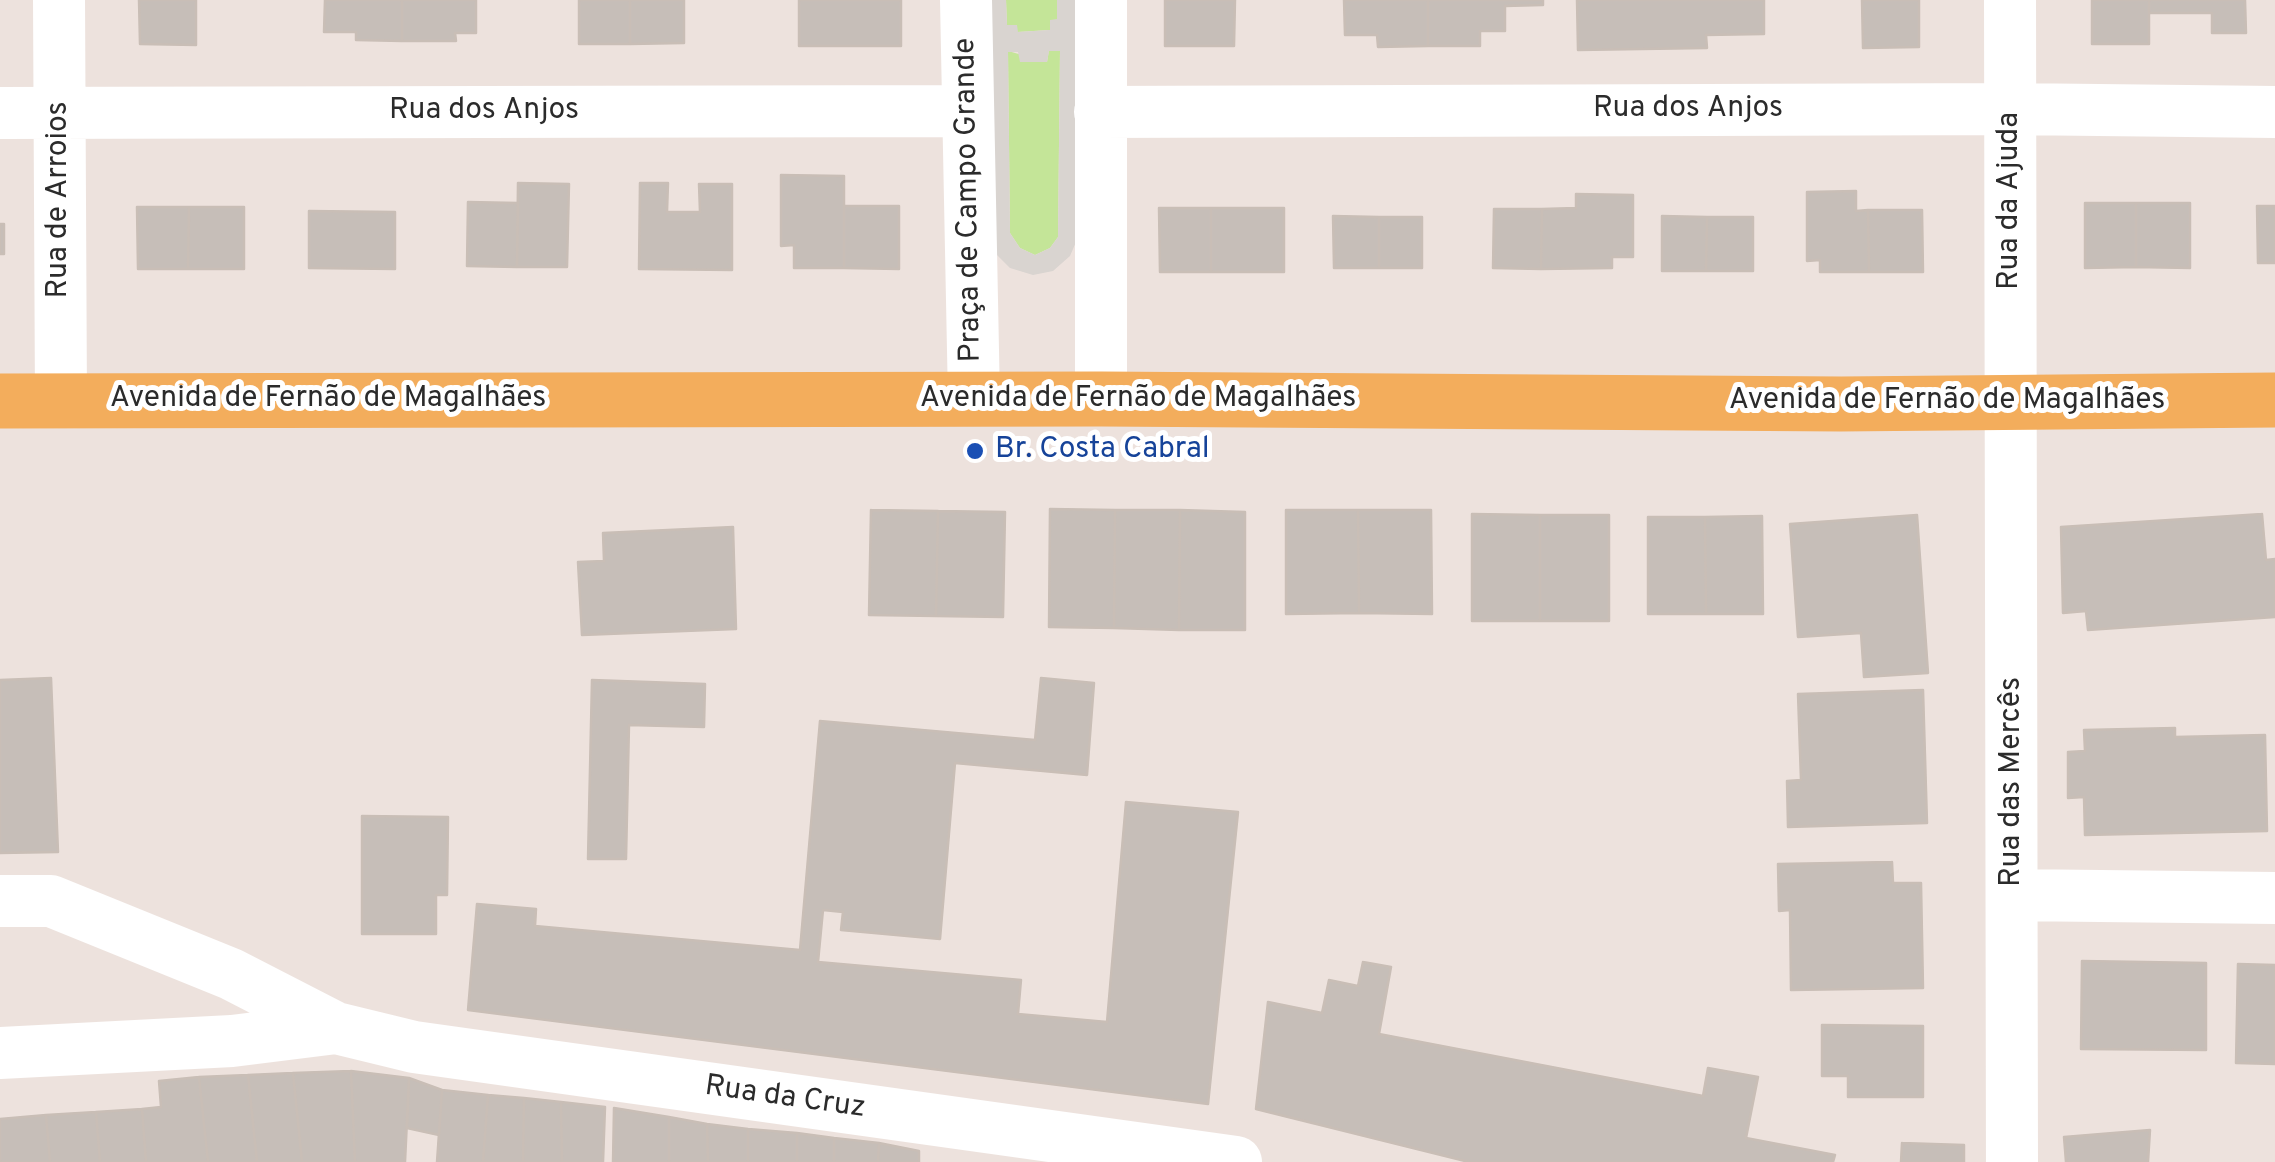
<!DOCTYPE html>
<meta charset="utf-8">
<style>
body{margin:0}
canvas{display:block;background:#ede2dd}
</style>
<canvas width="2275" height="1162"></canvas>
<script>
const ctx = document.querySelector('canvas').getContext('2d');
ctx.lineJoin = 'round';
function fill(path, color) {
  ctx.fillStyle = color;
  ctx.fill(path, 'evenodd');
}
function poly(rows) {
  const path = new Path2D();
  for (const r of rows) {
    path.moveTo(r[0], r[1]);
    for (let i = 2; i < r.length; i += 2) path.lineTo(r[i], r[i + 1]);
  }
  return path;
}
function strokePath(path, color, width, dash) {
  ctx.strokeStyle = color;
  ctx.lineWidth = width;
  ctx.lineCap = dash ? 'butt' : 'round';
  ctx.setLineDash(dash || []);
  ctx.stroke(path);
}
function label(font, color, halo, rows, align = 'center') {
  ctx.font = font + ' Overpass,sans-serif';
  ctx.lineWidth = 10;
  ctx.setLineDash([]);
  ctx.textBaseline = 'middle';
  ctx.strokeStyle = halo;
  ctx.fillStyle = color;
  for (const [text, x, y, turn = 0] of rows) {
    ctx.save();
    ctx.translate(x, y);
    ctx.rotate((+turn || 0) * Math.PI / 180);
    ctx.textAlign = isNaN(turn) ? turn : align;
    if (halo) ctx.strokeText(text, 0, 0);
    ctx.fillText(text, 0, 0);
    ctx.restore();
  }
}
fill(poly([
 [1006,0,1057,0,1057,20,1050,30,1017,32,1007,25],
 [1049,50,1060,50,1058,237,1050,248,1035,255,1020,248,1010,233,1008,51,1047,62]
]), '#c4e598');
fill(poly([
 [988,0,1006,0,1007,25,1017,25,1018,32,1050,30,1050,20,1057,19,1057,0,1079,0,1082,228,1070,256,1053,271,1033,275,1010,268,995,253],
 [1049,51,1060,51,1058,237,1050,248,1035,255,1020,248,1010,233,1008,52,1018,52,1020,62,1047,62]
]), '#d9d4d0');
const building = poly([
 [139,0,196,0,196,45,140,44,139,0],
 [325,0,402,0,402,41,356,40,356,32,324,32,325,0],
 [402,0,476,0,476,33,455,33,456,41,402,41,402,0],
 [579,0,630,0,630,44,579,44,579,0],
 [630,0,684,0,684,43,630,44,630,0],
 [799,0,901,0,901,46,799,46,799,0],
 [1165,0,1235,0,1234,46,1165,46,1165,0],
 [1344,0,1428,0,1428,46,1378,47,1377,35,1345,35,1344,0],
 [1428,0,1543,0,1543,5,1505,6,1505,31,1480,31,1480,46,1428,46,1428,0],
 [1577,0,1764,0,1764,34,1706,35,1707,48,1578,50,1577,0],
 [1862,0,1919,0,1919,47,1863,48,1862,0],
 [2092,0,2149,0,2149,44,2092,44,2092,0],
 [2149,0,2245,0,2246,33,2212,33,2212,13,2149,13,2149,0],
 [781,175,844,176,844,268,794,268,794,245,781,246,781,175],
 [518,183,569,184,567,267,517,267,518,183],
 [640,183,668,183,667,212,700,212,699,184,732,184,732,270,639,269,640,183],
 [1856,191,1856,211,1868,210,1869,272,1820,272,1820,260,1807,261,1807,192,1856,191],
 [1576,194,1633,195,1633,257,1612,257,1612,268,1541,269,1542,209,1576,208,1576,194],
 [468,202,518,203,517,267,467,266,468,202],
 [2085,203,2136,203,2136,267,2085,268,2085,203],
 [2136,203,2190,203,2190,268,2136,267,2136,203],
 [844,206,899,206,899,269,844,268,844,206],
 [2257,206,2275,206,2275,263,2258,263,2257,206],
 [137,207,189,207,188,269,138,269,137,207],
 [189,207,244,207,244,269,188,269,189,207],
 [1159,208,1211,208,1211,272,1160,272,1159,208],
 [1211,208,1284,208,1284,272,1211,272,1211,208],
 [1494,209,1542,209,1541,269,1493,268,1494,209],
 [1868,210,1922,210,1923,272,1869,272,1868,210],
 [309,211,395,212,395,269,309,268,309,211],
 [1333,216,1379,217,1379,268,1334,268,1333,216],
 [1662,216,1707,217,1706,271,1662,271,1662,216],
 [1379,217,1422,217,1422,268,1379,268,1379,217],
 [1707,217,1753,217,1753,271,1706,271,1707,217],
 [0,224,4,224,4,254,0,254,0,224],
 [1050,509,1115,510,1114,628,1049,627,1050,509],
 [871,510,938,511,936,616,869,615,871,510],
 [1115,510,1180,510,1179,630,1114,628,1115,510],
 [1180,510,1245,512,1245,630,1179,630,1180,510],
 [1286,510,1358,510,1359,613,1286,614,1286,510],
 [1358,510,1431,510,1432,614,1359,613,1358,510],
 [938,511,1005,512,1003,617,936,616,938,511],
 [1472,514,1540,515,1540,621,1472,621,1472,514],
 [2262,514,2266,560,2275,559,2275,617,2088,630,2086,611,2063,613,2061,527,2262,514],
 [1540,515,1609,515,1609,621,1540,621,1540,515],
 [1917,515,1928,673,1864,677,1861,633,1798,637,1790,524,1917,515],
 [1762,516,1763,614,1706,614,1705,517,1762,516],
 [1648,517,1705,517,1706,614,1648,614,1648,517],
 [733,527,736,629,582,635,578,562,604,561,603,533,733,527],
 [51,678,58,852,0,853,0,680,51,678],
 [1041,678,1094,683,1087,775,955,763,940,939,841,930,843,912,823,910,818,962,1021,980,1018,1014,1107,1022,1126,802,1238,812,1208,1104,468,1010,477,904,536,909,535,926,800,950,820,721,1035,740,1041,678],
 [592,680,705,684,704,727,629,725,626,859,588,859,592,680],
 [1923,690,1927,823,1788,827,1787,781,1801,780,1798,694,1923,690],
 [2175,728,2175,737,2265,735,2267,831,2085,835,2084,797,2068,798,2068,752,2085,751,2084,730,2175,728],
 [362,816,448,817,447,895,436,895,436,934,362,934,362,816],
 [1892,862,1893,883,1921,883,1923,988,1791,990,1790,910,1779,911,1778,864,1892,862],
 [2082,961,2206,963,2206,1050,2081,1049,2082,961],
 [1363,962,1391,967,1379,1034,1703,1096,1708,1068,1758,1077,1746,1138,1835,1155,1833,1162,1469,1162,1256,1109,1268,1002,1322,1013,1329,980,1358,986,1363,962],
 [2238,964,2275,965,2275,1064,2236,1063,2238,964],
 [1822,1025,1923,1026,1923,1097,1848,1097,1848,1076,1822,1076,1822,1025],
 [351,1071,409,1078,405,1162,355,1162,351,1071],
 [351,1071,355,1162,302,1162,293,1073,351,1071],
 [293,1073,302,1162,257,1162,248,1075,293,1073],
 [248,1075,257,1162,208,1162,199,1077,248,1075],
 [199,1077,208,1162,146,1162,142,1109,161,1107,159,1081,199,1077],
 [409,1078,442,1090,439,1135,407,1128,409,1078],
 [442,1090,488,1095,483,1162,437,1162,442,1090],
 [488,1095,524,1098,523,1162,483,1162,488,1095],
 [524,1098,561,1102,562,1162,523,1162,524,1098],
 [561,1102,605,1107,603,1162,562,1162,561,1102],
 [614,1108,669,1117,669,1162,613,1162,614,1108],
 [142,1109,146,1162,100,1162,96,1112,142,1109],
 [96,1112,100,1162,50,1162,46,1115,96,1112],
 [46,1115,50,1162,0,1162,0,1119,46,1115],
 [669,1117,707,1124,708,1162,669,1162,669,1117],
 [707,1124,748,1129,748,1162,708,1162,707,1124],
 [748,1129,797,1133,797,1162,748,1162,748,1129],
 [2150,1130,2148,1162,2066,1162,2064,1137,2150,1130],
 [797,1133,834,1138,834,1162,797,1162,797,1133],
 [834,1138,879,1143,878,1162,834,1162,834,1138],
 [879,1143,919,1151,919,1162,878,1162,879,1143],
 [1902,1143,1964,1145,1964,1162,1901,1162,1902,1143]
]);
fill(building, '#c6beb8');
strokePath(building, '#c9beb6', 2.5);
strokePath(poly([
 [59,0,61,401],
 [966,0,974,400],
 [1101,0,1101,399],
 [2010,0,2012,1162],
 [1100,112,2011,109,2275,112],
 [0,113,968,111],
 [2013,895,2275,898],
 [0,901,51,901,231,974,336,1028,414,1047,1236,1162],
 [0,1053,232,1041,336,1028]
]), '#fff', 52);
strokePath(poly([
 [0,401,1101,399,1841,404,2275,400]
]), '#f3ad5c', 55);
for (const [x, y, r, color] of [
 [975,451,10,"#1a4fb4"]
]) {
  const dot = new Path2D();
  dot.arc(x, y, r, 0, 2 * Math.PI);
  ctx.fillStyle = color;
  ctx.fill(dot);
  strokePath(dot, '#fff', 4);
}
label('30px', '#2b2b2b', '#fff', [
 ["Rua dos Anjos",1688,110],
 ["Rua dos Anjos",484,112],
 ["Rua de Arroios",60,200,-90],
 ["Praça de Campo Grande",970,200,-91],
 ["Rua da Ajuda",2011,201,-90],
 ["Avenida de Fernão de Magalhães",328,400],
 ["Avenida de Fernão de Magalhães",1138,400],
 ["Avenida de Fernão de Magalhães",1947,402],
 ["Rua das Mercês",2013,782,-90],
 ["Rua da Cruz",785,1099,8]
]);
label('30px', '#164399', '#fff', [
 ["Br. Costa Cabral",995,451]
], 'left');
</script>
